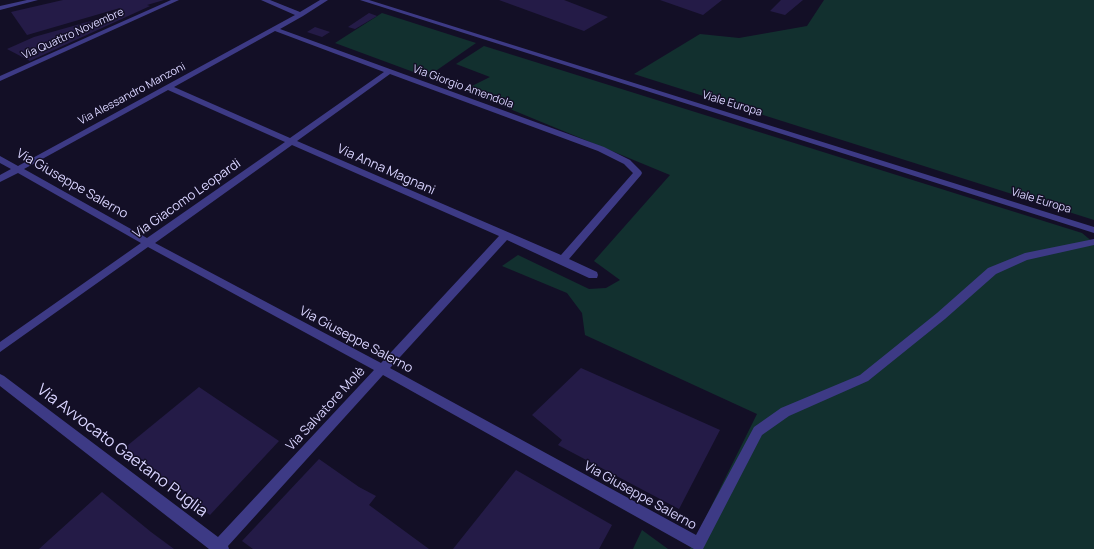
<!DOCTYPE html>
<meta charset="utf-8">
<style>
body{margin:0}
canvas{display:block;background:#130f26}
</style>
<canvas width="1094" height="549"></canvas>
<script>
const ctx = document.querySelector('canvas').getContext('2d');
ctx.lineJoin = 'round';
function fill(path, color) {
  ctx.fillStyle = color;
  ctx.fill(path, 'evenodd');
}
function poly(rows) {
  const path = new Path2D();
  for (const r of rows) {
    path.moveTo(r[0], r[1]);
    for (let i = 2; i < r.length; i += 2) path.lineTo(r[i], r[i + 1]);
  }
  return path;
}
function label(font, color, halo, rows, align = 'center') {
  ctx.font = font + ' Manrope,sans-serif';
  ctx.lineWidth = 3;
  ctx.setLineDash([]);
  ctx.textBaseline = 'middle';
  ctx.strokeStyle = halo;
  ctx.fillStyle = color;
  for (const [text, x, y, turn = 0] of rows) {
    ctx.save();
    ctx.translate(x, y);
    ctx.rotate((+turn || 0) * Math.PI / 180);
    ctx.textAlign = isNaN(turn) ? turn : align;
    if (halo) ctx.strokeText(text, 0, 0);
    ctx.fillText(text, 0, 0);
    ctx.restore();
  }
}
fill(poly([
 [824,0,1094,0,1094,220,634,74,700,34,739,38,807,26],
 [382,13,476,43,427,77,335,43],
 [484,46,1082,233,1094,243,1094,549,690,549,757,414,585,335,582,313,567,293,502,266,518,255,589,289,606,288,620,280,594,261,670,175,464,90,490,77,456,64],
 [642,530,668,549,633,549]
]), '#12302f');
fill(poly([
 [63,0,164,0,147,5,150,6,30,61,7,49,34,37,123,12,120,8,27,35,11,12],
 [499,0,564,0,608,17,584,31],
 [660,0,722,0,703,15],
 [781,0,803,0,785,15,770,11],
 [369,13,377,16,355,29,348,27],
 [315,27,330,32,322,37,307,32],
 [581,368,720,430,679,509,558,445,562,440,532,415],
 [199,387,279,441,210,515,122,450],
 [319,459,359,487,376,496,369,505,429,549,253,549,242,541],
 [516,470,612,525,599,549,453,549],
 [102,492,151,532,174,549,39,549]
]), '#241b47');
fill(poly([
 [27,0,38,0,0,10,0,6,27,0],
 [171,0,179,0,0,81,0,76,171,0],
 [261,0,270,0,300,12,320,0,328,0,303,16,280,29,604,147,630,160,641,171,642,173,641,175,569,259,597,272,598,275,597,278,589,278,507,240,390,368,696,535,754,427,781,408,860,375,937,313,988,268,1025,253,1094,239,1094,245,1027,260,996,274,945,319,868,381,789,416,762,435,703,549,694,549,383,375,228,546,229,549,209,549,0,386,0,374,4,376,218,537,374,370,148,247,0,352,0,342,141,243,18,173,0,182,0,175,11,169,0,163,0,156,18,166,295,15,261,0],
 [275,31,384,72,290,138,174,87,275,31],
 [390,74,598,151,624,164,633,173,561,255,297,141,390,74],
 [168,90,285,142,147,238,24,169,168,90],
 [292,145,499,236,381,363,155,243,292,145],
 [360,0,369,0,1094,227,1094,233,360,0]
]), '#3d3a85');
label('11px', '#d9d4ff', '#130f26', [
 ["Via Quattro Novembre",73,34,-24],
 ["Via Giorgio Amendola",463,87,20],
 ["Via Alessandro Manzoni",132,94,-28],
 ["Viale Europa",732,104,17],
 ["Viale Europa",1041,201,17]
]);
label('13px', '#d9d4ff', '#130f26', [
 ["Via Anna Magnani",386,170,24],
 ["Via Giuseppe Salerno",72,184,30],
 ["Via Giacomo Leopardi",187,199,-35],
 ["Via Giuseppe Salerno",356,340,28],
 ["Via Salvatore Molè",326,409,-47],
 ["Via Giuseppe Salerno",640,496,29]
]);
label('16px', '#d9d4ff', '#130f26', [
 ["Via Avvocato Gaetano Puglia",122,451,37]
]);
</script>
